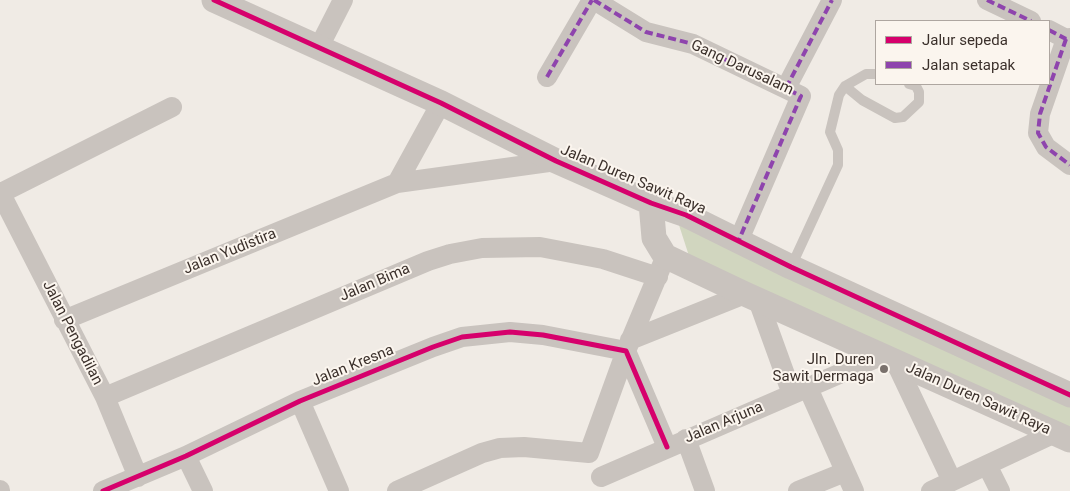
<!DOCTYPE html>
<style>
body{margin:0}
#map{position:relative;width:1070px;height:491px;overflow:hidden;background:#f0ebe5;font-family:Roboto,sans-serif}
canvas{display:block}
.legend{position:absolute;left:875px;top:20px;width:175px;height:65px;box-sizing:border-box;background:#fbf5ee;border:1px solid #aea6a0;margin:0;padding:6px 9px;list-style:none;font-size:15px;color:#3b302b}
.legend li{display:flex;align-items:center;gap:10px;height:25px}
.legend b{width:25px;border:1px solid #aea6a0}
</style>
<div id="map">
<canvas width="1070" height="491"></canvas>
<ul class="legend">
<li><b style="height:6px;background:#d6006c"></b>Jalur sepeda</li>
<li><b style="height:6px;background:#8e44ad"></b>Jalan setapak</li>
</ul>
</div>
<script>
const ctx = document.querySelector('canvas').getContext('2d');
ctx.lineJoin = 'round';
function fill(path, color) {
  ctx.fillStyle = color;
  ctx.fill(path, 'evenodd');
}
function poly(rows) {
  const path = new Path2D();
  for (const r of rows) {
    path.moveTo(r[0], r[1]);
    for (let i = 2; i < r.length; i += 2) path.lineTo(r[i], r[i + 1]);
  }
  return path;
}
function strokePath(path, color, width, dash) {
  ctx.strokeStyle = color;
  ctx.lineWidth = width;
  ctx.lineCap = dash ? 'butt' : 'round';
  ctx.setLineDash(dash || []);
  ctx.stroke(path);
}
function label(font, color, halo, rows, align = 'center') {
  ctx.font = font + ' Roboto,sans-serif';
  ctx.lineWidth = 4;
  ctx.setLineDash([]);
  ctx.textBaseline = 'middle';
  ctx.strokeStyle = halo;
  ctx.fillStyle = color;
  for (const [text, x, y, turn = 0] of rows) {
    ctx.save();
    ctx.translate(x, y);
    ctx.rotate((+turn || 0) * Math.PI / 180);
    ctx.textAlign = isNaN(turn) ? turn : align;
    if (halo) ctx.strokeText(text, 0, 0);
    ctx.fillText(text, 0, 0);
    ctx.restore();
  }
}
fill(poly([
 [678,222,1070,400,1070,431,689,256]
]), '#d1d6bf');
strokePath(poly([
 [845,86,862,100,895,118,903,117,919,102,919,92,916,86,909,84],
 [791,267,838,165,838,150,830,132,839,95,845,86,866,74,876,74]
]), '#c9c3be', 10);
strokePath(poly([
 [594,0,646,32,693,44,801,96,738,242],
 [987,0,1031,21],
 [1049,30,1066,39,1070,38],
 [1066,39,1040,114,1038,133,1046,147,1070,165],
 [318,49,343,0],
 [547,77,592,0],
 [786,88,832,0],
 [397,183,441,103],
 [0,192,105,397,138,477],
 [1,193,172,107],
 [758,300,792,394],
 [64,320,397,183,556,161],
 [630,340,745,294],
 [895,361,952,481],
 [808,388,854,491],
 [105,397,428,261,450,254,482,248,540,247,603,259,658,277],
 [300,401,339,491],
 [686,439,705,491],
 [589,453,626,351,662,265],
 [186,456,203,491],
 [987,465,1000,491],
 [601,477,883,355],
 [0,490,0,491],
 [103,491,186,456,300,401,433,347,462,337,510,332,543,335,626,351,667,447],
 [397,491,482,453,500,448,524,447,589,453],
 [798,491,845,472],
 [931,491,1055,433]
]), '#c9c3be', 20);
strokePath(poly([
 [214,0,441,103,556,161,651,203,686,215,791,267,1070,395],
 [651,203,654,238,665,256,745,294,1070,440]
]), '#c9c3be', 25);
strokePath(poly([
 [594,0,646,32,693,44,801,96,738,242],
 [987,0,1031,21],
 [1049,30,1066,39,1070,38],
 [1066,39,1040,114,1038,133,1046,147,1070,165],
 [547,77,592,0],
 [786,88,832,0]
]), '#8e44ad', 4, [8, 4]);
strokePath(poly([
 [214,0,441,103,556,161,651,203,686,215,791,267,1070,395],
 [103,491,186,456,300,401,433,347,462,337,510,332,543,335,626,351,667,447]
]), '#d6006c', 5);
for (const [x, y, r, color] of [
 [884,369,5,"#7a716c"]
]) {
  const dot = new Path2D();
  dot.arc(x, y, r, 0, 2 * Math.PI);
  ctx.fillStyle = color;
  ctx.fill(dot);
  strokePath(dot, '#fbf5ee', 2);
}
label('15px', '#3b302b', '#fbf5ee', [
 ["Gang Darusalam",742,68,25],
 ["Jalan Duren Sawit Raya",633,180,23],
 ["Jalan Yudistira",230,252,-22],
 ["Jalan Bima",375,283,-23],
 ["Jalan Pengadilan",72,333,63],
 ["Jalan Kresna",353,366,-22],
 ["Jalan Duren Sawit Raya",978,399,24],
 ["Jalan Arjuna",724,423,-23]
]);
label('15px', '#3b302b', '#fbf5ee', [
 ["Jln. Duren",874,360],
 ["Sawit Dermaga",874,377]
], 'right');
</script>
